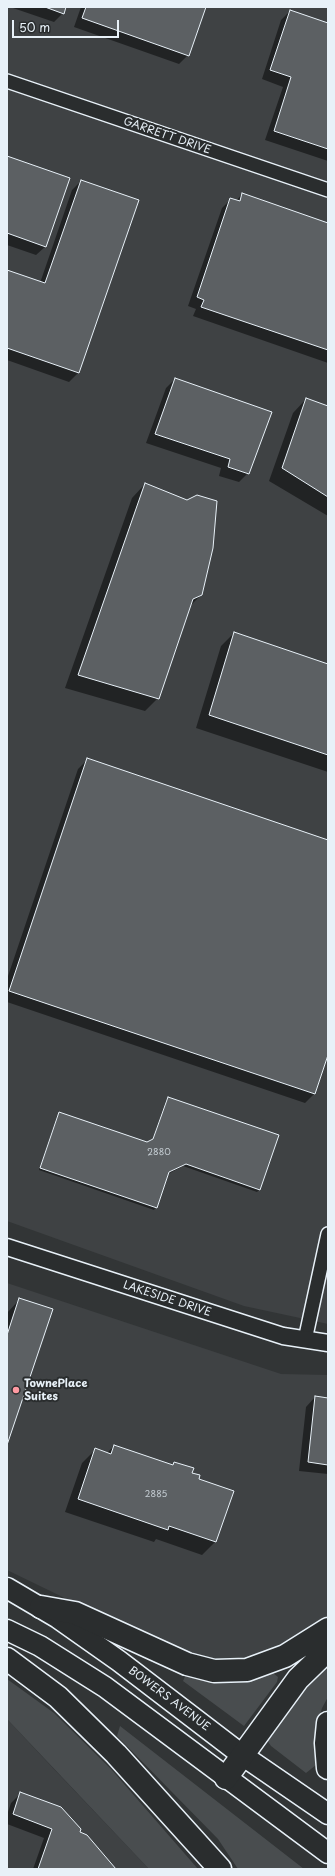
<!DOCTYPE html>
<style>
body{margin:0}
#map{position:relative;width:335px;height:1876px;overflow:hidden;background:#323536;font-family:"Playpen Sans",sans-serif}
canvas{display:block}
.frame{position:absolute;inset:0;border:8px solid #e8f1f8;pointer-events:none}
.scale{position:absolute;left:12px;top:20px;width:107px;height:18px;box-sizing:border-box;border:2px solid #e8f1f8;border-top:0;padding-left:5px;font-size:12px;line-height:14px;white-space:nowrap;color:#e8f1f8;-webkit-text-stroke:3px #2a2d2e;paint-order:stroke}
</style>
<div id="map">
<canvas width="335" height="1876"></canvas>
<div class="frame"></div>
<div class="scale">50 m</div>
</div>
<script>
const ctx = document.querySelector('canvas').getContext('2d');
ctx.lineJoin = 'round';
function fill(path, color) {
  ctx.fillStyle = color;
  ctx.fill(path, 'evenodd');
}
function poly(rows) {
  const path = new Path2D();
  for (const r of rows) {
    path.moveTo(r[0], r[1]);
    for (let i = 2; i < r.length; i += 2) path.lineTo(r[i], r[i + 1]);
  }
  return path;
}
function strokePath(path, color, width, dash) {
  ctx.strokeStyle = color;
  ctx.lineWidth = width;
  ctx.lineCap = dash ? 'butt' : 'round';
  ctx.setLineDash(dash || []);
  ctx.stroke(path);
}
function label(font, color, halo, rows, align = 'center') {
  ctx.font = font + ' "Playpen Sans",sans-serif';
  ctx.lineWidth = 4;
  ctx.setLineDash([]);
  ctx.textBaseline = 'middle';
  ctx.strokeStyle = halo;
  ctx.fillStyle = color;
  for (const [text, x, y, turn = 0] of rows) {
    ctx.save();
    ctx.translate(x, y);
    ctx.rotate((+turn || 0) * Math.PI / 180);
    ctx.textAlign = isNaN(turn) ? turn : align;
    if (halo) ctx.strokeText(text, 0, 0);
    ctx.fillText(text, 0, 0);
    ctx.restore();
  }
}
fill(poly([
 [7,7,328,7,328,1324,244,1306,7,1221],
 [7,1283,281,1374,328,1375,328,1618,258,1659,206,1661,139,1634,7,1570],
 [7,1719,51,1766,149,1869,7,1869]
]), '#3f4244');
fill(poly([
 [328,1666,328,1697,322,1708,318,1722,315,1741,316,1765,306,1773,271,1746,267,1740,271,1731,313,1680],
 [188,1670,273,1673,278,1677,277,1682,244,1726,183,1681],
 [7,1679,54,1713,111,1769,198,1869,149,1869,7,1719],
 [120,1726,304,1869,238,1869,218,1839,117,1736]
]), '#494d4f');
fill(poly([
 [10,7,65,7,63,13,54,22],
 [81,7,205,7,188,55,179,64,74,27],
 [290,11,328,24,328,161,265,140,283,87,262,79,281,20],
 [7,157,46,246,36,255,7,245],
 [81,181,138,200,78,373,69,382,7,360,7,271,40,283,72,190],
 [242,194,328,224,328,363,193,316,196,309,188,306,222,208,231,199,236,201],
 [175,379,248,473,239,482,219,476,221,468,146,443,166,388],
 [306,399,328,407,328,516,269,481,293,413],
 [145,484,201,595,190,606,158,698,145,711,65,688,132,498],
 [234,633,328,665,328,772,196,728,221,646],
 [87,760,328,841,328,1052,314,1094,305,1103,7,1002,7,979,78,769],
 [168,1098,259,1190,257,1192,183,1166,168,1174,156,1207,154,1210,39,1170,57,1116,60,1114,148,1143,152,1141,166,1100],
 [20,1299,7,1442,7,1313],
 [315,1397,328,1399,328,1474,299,1471,306,1407],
 [114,1446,171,1466,174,1463,198,1480,215,1542,202,1555,156,1539,154,1542,65,1512,82,1463,96,1449,107,1453],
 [20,1794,78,1833,114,1869,33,1869,44,1838,7,1824,7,1815,11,1803]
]), '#0007');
const building = poly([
 [45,7,66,7,64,14,45,7],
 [86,7,206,7,189,56,82,18,86,7],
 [290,10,328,23,328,149,274,131,291,77,270,70,290,10],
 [7,156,70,178,46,247,7,233,7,156],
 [81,180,139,200,79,373,7,348,7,270,45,283,81,180],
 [242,193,328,223,328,350,201,307,204,300,197,297,230,198,240,201,242,193],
 [175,378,272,412,249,474,228,467,230,459,155,434,175,378],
 [306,398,328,406,328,497,282,468,306,398],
 [145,483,187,500,197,495,217,501,213,548,202,595,193,599,159,699,78,675,145,483],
 [234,632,328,664,328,755,209,715,234,632],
 [87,758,328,840,328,1055,315,1094,9,991,87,758],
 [168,1097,279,1135,260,1190,186,1164,169,1172,157,1208,40,1168,59,1112,147,1142,153,1139,168,1097],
 [19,1298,53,1309,7,1445,7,1335,19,1298],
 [315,1396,328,1398,328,1465,308,1462,315,1396],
 [114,1445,173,1465,174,1462,194,1468,192,1473,200,1475,199,1479,234,1491,216,1542,169,1526,168,1530,78,1499,95,1448,111,1454,114,1445],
 [20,1792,61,1807,81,1829,80,1832,87,1835,116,1869,38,1869,52,1829,13,1814,20,1792]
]);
fill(building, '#5c6063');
strokePath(building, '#e8f1f8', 1);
const minor = poly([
 [7,81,328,190],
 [305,1340,328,1234]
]);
const tertiary = poly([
 [7,1247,283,1336,328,1343]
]);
const primary = poly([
 [7,1588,58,1618,119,1661,242,1755,328,1814],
 [7,1630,40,1646,105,1687,328,1853]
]);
const motorway = poly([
 [41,1607,75,1613,187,1664,214,1671,247,1670,285,1656,328,1629],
 [7,1659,58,1697,116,1754,220,1869],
 [328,1723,326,1743,328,1768],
 [226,1778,298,1679,328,1650]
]);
strokePath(minor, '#e8f1f8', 16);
strokePath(tertiary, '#e8f1f8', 19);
strokePath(primary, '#e8f1f8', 23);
strokePath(motorway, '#e8f1f8', 25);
strokePath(minor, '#2a2d2e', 13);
strokePath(tertiary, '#2a2d2e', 16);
strokePath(primary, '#2a2d2e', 20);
strokePath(motorway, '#2a2d2e', 22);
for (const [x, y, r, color] of [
 [16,1390,4,"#ff9aa2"]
]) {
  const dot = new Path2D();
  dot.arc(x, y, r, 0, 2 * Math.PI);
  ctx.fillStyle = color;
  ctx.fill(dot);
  strokePath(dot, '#2a2d2e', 1.5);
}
label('9px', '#c5cdd3', null, [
 ["2880",159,1153],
 ["2885",156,1495]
]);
label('11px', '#e8f1f8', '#2a2d2e', [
 ["GARRETT DRIVE",167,136,19],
 ["LAKESIDE DRIVE",167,1299,18],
 ["BOWERS AVENUE",169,1699,37]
]);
label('bold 11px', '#e8f1f8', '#2a2d2e', [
 ["TownePlace",24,1384],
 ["Suites",24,1397]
], 'left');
</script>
